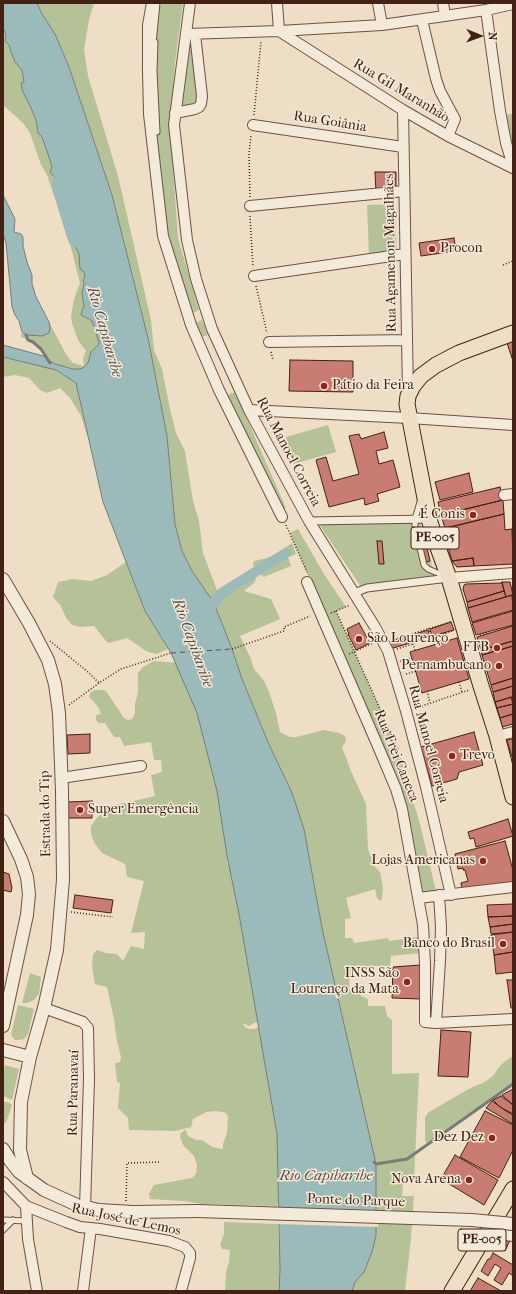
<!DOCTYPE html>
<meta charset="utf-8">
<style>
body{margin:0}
#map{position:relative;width:516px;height:1294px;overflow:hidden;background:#eedec5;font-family:"IM FELL French Canon",serif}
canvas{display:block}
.frame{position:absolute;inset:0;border:4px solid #432114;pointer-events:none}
.north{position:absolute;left:460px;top:16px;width:40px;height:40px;-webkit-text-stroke:3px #f4ead9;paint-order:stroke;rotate:91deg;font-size:11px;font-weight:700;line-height:16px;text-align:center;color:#432114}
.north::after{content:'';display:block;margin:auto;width:14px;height:18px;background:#432114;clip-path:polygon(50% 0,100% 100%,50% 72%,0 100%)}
</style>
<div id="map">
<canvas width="516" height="1294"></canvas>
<div class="frame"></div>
<div class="north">N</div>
</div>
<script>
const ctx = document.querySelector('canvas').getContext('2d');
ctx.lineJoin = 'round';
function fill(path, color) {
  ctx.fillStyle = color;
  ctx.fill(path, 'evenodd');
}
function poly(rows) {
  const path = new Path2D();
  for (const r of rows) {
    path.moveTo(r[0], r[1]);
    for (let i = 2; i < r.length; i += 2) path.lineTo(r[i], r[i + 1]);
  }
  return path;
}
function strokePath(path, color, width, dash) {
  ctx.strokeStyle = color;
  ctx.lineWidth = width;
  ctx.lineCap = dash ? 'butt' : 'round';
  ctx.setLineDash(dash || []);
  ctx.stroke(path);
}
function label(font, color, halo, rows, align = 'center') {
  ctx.font = font + ' "IM FELL French Canon",serif';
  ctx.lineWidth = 3;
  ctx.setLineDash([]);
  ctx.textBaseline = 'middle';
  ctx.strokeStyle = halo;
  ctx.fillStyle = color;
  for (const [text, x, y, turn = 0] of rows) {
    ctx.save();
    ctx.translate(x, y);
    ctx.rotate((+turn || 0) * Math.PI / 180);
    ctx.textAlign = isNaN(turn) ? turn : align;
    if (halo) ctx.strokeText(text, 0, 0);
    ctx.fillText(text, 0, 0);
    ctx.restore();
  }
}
fill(poly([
 [37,3,94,3,89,20,84,50,88,76,118,176,151,320,154,350,162,369,170,409,176,433,185,451,193,501,199,521,203,553,217,590,247,573,254,572,256,577,255,582,244,591,271,599,280,619,240,636,251,659,254,669,264,681,269,692,276,713,280,732,290,737,296,737,324,730,339,733,345,736,346,741,342,747,351,771,366,804,368,849,375,867,380,872,383,888,382,899,380,901,377,898,375,889,346,898,351,918,345,919,345,938,352,938,354,943,388,938,389,941,418,937,421,953,391,956,390,966,351,966,349,985,350,991,360,993,361,996,368,999,368,1006,385,1006,387,1016,392,1020,392,1074,419,1073,414,1180,403,1181,402,1196,414,1196,411,1239,405,1291,352,1291,355,1282,364,1272,353,1063,322,928,304,829,292,793,267,740,241,676,232,649,214,603,192,571,182,551,175,524,167,436,148,338,112,195,69,67,55,34,42,14],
 [154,3,183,3,175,63,170,126,178,238,199,310,189,315,165,236,152,127],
 [3,28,6,34,5,41,9,45,11,52,22,70,24,82,36,120,38,133,42,137,49,157,52,167,53,177,57,180,59,191,57,191,64,204,71,209,72,212,71,215,68,217,69,228,72,233,77,250,79,254,80,262,85,277,82,294,84,306,81,314,92,321,95,329,99,343,98,345,91,352,88,363,83,368,73,369,55,364,48,360,41,349,33,342,21,337,22,332,26,335,50,328,49,322,67,356,73,363,84,366,83,359,86,351,78,340,72,323,71,317,74,299,80,283,74,259,68,237,47,175,41,165,30,133,23,123,3,105],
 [193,49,195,50,197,105,181,110,179,102,189,53,190,50],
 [513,114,513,165,503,115],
 [395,204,397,255,369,256,367,205],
 [202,320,208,335,198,338,192,324],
 [3,357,56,370,76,383,88,439,81,416,70,398,60,388,47,393,40,390,29,378,15,375,3,377],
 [231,393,235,393,241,405,286,508,281,508,227,397],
 [328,425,336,452,293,464,286,437],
 [419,519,436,580,363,590,317,521],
 [298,529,324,574,346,607,336,611,398,749,420,824,436,891,418,894,403,803,290,533],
 [292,543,296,554,288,557,291,566,264,577,256,571,253,565,254,561,267,558,276,554],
 [126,562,145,611,168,649,156,654,146,651,127,638,109,643,106,641,94,626,81,627,72,625,66,618,61,606,53,597,58,582,72,579,91,581,107,575],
 [154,661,177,663,206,731,228,845,227,865,230,861,258,1022,254,1023,249,1026,242,1023,246,1028,250,1029,254,1029,261,1026,280,1100,281,1193,277,1206,202,1204,184,1201,150,1199,149,1194,154,1185,192,1178,196,1174,197,1165,194,1156,183,1145,180,1137,181,1133,185,1130,186,1131,188,1136,196,1140,202,1140,212,1147,223,1149,223,1144,227,1133,228,1117,226,1113,216,1111,206,1112,193,1119,191,1127,175,1131,129,1130,128,1118,118,1108,120,1083,117,1082,115,1063,120,1062,121,1057,117,1041,114,1019,107,987,95,984,92,967,93,954,97,950,106,953,117,954,123,961,131,946,144,949,145,932,131,933,144,881,127,877,125,864,102,853,95,844,91,834,91,826,97,818,107,807,155,796,151,775,162,772,161,760,154,760,151,742,124,746,120,737,114,737,105,723,98,723,96,720,96,715,101,714,99,708,89,697,90,693,95,690,102,690,106,691,124,718,128,720,132,719,135,713,135,704,138,692,138,673,143,667],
 [30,973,41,977,39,994,34,1000,27,1003,22,1003],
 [18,1005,34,1009,28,1034,24,1039,19,1040,15,1040,11,1035],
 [513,1056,513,1084,429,1145,425,1141,425,1117,429,1112,467,1090,475,1086,483,1083,493,1076,499,1067,504,1062],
 [5,1065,19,1069,12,1100,3,1096,3,1077],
 [4,1102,8,1102,12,1105,6,1123,3,1123,3,1120],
 [224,1222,278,1224,280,1270,279,1291,225,1291,226,1272,229,1262,230,1250,222,1249,220,1245,224,1234]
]), '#b5c297');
const water = poly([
 [3,3,37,3,42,14,55,34,69,67,112,195,148,338,167,436,175,524,182,551,192,571,214,603,232,649,241,676,267,740,292,793,304,829,322,928,376,1164,376,1236,372,1252,364,1272,355,1282,352,1291,279,1291,280,1270,277,1134,239,914,227,856,217,791,197,713,171,653,145,611,103,502,76,383,56,370,3,357,3,345,47,357,48,360,55,364,73,369,78,369,83,368,88,363,91,352,98,345,99,343,95,329,92,321,89,319,81,315,81,314,84,306,82,294,84,283,83,280,85,277,84,272,80,269,79,254,71,237,72,233,66,221,68,217,71,215,72,212,71,209,59,199,57,191,59,190,57,186,57,180,50,172,52,167,49,157,42,137,38,133,36,120,31,108,22,90,21,83,24,82,22,70,15,62,11,52,9,45,5,41,6,34,3,28,3,3],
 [3,195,15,219,14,232,21,234,23,237,23,246,27,262,32,275,32,284,36,297,49,322,50,328,49,333,42,336,26,335,22,332,19,321,15,315,12,307,6,243,3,234,3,195]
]);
fill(water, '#9bbbbb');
strokePath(water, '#787d78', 1);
fill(poly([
 [276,1207,378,1210,378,1227,276,1224]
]), '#eedec5');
strokePath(poly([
 [26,335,28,340,33,342,41,349,50,363],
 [374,1162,376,1164,407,1159,513,1084]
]), '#787d78', 3);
strokePath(poly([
 [203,610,214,603,223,592,286,553]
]), '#9bbbbb', 10);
strokePath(poly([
 [60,185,76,238]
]), '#9bbbbb', 17);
strokePath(poly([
 [171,653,232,649]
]), '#5d4f46', 1, [5, 4]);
const building = poly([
 [375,172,396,172,396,188,376,192,375,172],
 [454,238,456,251,421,256,419,243,454,238],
 [513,337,513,361,506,340,513,337],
 [290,360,353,361,353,392,289,391,290,360],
 [384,432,388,448,376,451,379,464,393,460,400,487,377,494,379,501,365,505,364,498,329,507,316,460,326,457,333,481,359,474,349,436,359,434,361,439,384,432],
 [469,473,473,492,440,500,435,482,469,473],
 [500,487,503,500,441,515,438,502,500,487],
 [503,500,504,514,445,528,441,515,503,500],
 [504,514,505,530,512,529,513,564,474,566,473,558,452,561,443,529,504,514],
 [425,539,430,561,426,562,421,540,425,539],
 [377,541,382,541,384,564,379,564,377,541],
 [473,558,474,566,457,567,452,561,473,558],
 [502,582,510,582,513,595,506,597,502,582],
 [502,583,504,591,467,602,463,589,464,585,466,584,502,583],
 [504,591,506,597,468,608,467,602,504,591],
 [512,595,513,610,472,622,468,608,512,595],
 [513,611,513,625,476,635,472,623,513,611],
 [451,622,454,630,432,636,430,629,451,622],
 [359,623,370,643,356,650,348,634,349,634,347,629,359,623],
 [513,626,513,641,481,650,477,637,513,626],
 [428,630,430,637,414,642,412,635,428,630],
 [408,636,410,643,390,649,388,642,408,636],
 [457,638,469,679,422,693,410,652,457,638],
 [513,641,513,646,482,655,481,650,513,641],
 [513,646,513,678,491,685,482,655,513,646],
 [513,678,513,686,493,692,491,685,513,678],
 [513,686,513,697,495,702,493,692,513,686],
 [511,697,513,704,497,708,495,702,511,697],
 [513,704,513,714,500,718,497,708,513,704],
 [513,714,513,724,502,727,500,718,513,714],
 [474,732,483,765,459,772,457,779,432,786,421,747,474,732],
 [90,734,90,753,68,754,67,735,90,734],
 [513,739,513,756,512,757,507,740,513,739],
 [92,801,92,818,68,818,68,802,92,801],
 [508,819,513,836,476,847,474,838,470,839,468,832,508,819],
 [505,841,513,870,513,883,462,889,461,883,468,881,465,870,463,870,463,868,458,869,455,854,505,841],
 [3,872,9,874,12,888,11,892,3,890,3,872],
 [75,895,113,900,111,913,73,908,75,895],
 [513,904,513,916,488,917,487,905,513,904],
 [513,916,513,924,490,927,488,917,513,916],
 [513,924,513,932,491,934,490,927,513,924],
 [513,932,513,952,494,955,491,935,513,932],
 [513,952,513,972,496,974,494,955,513,952],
 [421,965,421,999,392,998,393,967,421,965],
 [507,980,513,980,513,1008,511,1008,507,980],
 [441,1030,471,1032,468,1077,438,1076,441,1030],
 [513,1089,513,1105,502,1095,513,1089],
 [501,1096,513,1105,513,1114,500,1107,493,1100,501,1096],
 [492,1101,506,1111,513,1115,513,1124,486,1108,492,1101],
 [485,1111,513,1125,513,1150,499,1178,460,1157,485,1111],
 [455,1155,498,1180,484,1205,441,1179,455,1155],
 [497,1234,511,1238,505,1251,493,1244,497,1234],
 [493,1253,513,1265,513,1274,512,1275,509,1273,502,1285,494,1280,501,1268,495,1264,488,1276,481,1271,488,1259,490,1259,493,1253],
 [478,1278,501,1291,470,1291,478,1278]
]);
fill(building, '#c97d72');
strokePath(building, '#432114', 1);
const service = poly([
 [155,42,154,71,157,132],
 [153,44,157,3],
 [420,502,415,519,415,527,424,565,428,569,445,576],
 [3,1220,27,1221],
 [3,1230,13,1220]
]);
const pedestrian = poly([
 [309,521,429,519],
 [354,593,367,588,449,578]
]);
const minor = poly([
 [152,3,148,25,148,71,149,114,163,236,191,325,219,390,282,517],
 [190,3,174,125,187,240,196,279,212,329,249,410,309,521,375,627,388,651,406,711,426,787,451,895],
 [277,3,279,31,403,110,448,136,513,168],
 [378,3,382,25],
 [443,3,445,16],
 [486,10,500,111,506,143,513,166],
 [422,20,436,79,440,91,455,119,448,136],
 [186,34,279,31,382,25,486,10,513,4],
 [403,110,408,394],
 [175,113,195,109,199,107,201,104,202,96,195,34],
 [253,125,403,147],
 [250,206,404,191],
 [254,276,405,254],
 [269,342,407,340],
 [249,410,409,418,513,425],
 [504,495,513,494],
 [449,578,513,573],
 [307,582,380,751,396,789,402,809,423,925,425,964,425,1022,436,1023,513,1019],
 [497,736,513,732],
 [61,778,141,766],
 [418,898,513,887],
 [44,1008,83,1022,88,1028,89,1079,85,1208],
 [436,1023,440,961,441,927,439,895],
 [3,1182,26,1206,66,1222,80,1227,100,1229,169,1241,185,1247,190,1253,190,1258,181,1291],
 [26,1206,28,1239,37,1291],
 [487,1232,513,1236],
 [83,1291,91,1228]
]);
const tertiary = poly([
 [3,579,29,623,48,660,55,684,59,713,62,791,63,880,57,950,44,1008,30,1057,21,1102,20,1150,27,1178],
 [3,821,21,859,27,877,29,894,27,915,3,1026],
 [3,1050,30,1057],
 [3,1149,11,1162,19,1172,44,1190,77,1205,99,1210,133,1212,198,1211]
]);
const primary = poly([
 [513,333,459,353,436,365,421,376,413,386,408,396,407,404,429,519,437,545,449,578,481,686,497,736,513,797],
 [452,1291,513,1189]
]);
strokePath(service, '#6e5040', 7);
strokePath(pedestrian, '#6e5040', 9);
strokePath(minor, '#6e5040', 12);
strokePath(tertiary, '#6e5040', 14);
strokePath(primary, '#432114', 17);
strokePath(poly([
 [254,115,261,41],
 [250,197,249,154,251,135],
 [250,216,253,267],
 [503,265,513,261],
 [256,286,267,333],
 [271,352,273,360],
 [286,525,307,572],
 [336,611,398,749],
 [331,613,350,605],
 [429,628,431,638],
 [445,633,447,641],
 [410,635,415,650],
 [480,635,489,632],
 [392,640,450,622],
 [50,641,88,672,99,683],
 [232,649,284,631,284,627,310,616],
 [397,649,452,631],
 [349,654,373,643],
 [400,661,412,658],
 [406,674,416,671],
 [459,682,462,692],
 [411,690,420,687],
 [427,691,430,703],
 [69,705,99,683,121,669,171,653],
 [416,708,469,690],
 [71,912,113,917],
 [126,1201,127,1163,161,1162]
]), '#432114', 1.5, [1, 2]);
strokePath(service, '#f4ead9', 5);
strokePath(pedestrian, '#f4ead9', 7);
strokePath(minor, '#f4ead9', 10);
strokePath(tertiary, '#f4ead9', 12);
strokePath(primary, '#eedec5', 15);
const tertiaryBridge = poly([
 [198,1211,472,1220,513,1224]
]);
strokePath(tertiaryBridge, '#6e5040', 14, []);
strokePath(tertiaryBridge, '#f4ead9', 12);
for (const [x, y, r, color] of [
 [432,249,4,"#8f2418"],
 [324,386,4,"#8f2418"],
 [473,515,4,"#8f2418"],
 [359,639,4,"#8f2418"],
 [497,648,4,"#8f2418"],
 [499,666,4,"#8f2418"],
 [452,756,4,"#8f2418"],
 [80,810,4,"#8f2418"],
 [483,861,4,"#8f2418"],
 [503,944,4,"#8f2418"],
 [407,982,4,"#8f2418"],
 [492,1138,4,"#8f2418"],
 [469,1180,4,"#8f2418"]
]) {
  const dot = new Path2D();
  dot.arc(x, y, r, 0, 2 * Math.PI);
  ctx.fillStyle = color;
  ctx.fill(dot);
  strokePath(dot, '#f4ead9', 1.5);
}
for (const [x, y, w] of [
 [435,538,48],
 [482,1240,48]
]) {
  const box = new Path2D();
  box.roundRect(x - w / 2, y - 11, w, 22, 3);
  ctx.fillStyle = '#f4ead9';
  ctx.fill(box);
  strokePath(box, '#432114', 1);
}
label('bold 13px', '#432114', null, [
 ["PE-005",435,538],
 ["PE-005",482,1240]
]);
label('14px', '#432114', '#f4ead9', [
 ["Rua Gil Maranhão",401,91,31],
 ["Rua Goiânia",330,122,9],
 ["Rua Agamenon Magalhães",391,253,-91],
 ["Rua Manoel Correia",288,452,62],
 ["Rua Manoel Correia",428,744,75],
 ["Rua Frei Caneca",396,756,68],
 ["Estrada do Tip",46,814,-91],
 ["Rua Paranavaí",74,1093,-89],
 ["Ponte do Parque",356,1201,2],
 ["Rua José de Lemos",126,1220,12]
]);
label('14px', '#432114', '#f4ead9', [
 ["Procon",440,249,"left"],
 ["Pátio da Feira",332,386,"left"],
 ["É Conis",465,515],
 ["São Lourenço",367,639,"left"],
 ["FTB",489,648],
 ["Pernambucano",491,666],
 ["Trevo",460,756,"left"],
 ["Super Emergência",88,810,"left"],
 ["Lojas Americanas",475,861],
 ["Banco do Brasil",495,944],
 ["INSS São",399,974],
 ["Lourenço da Mata",399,990],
 ["Dez Dez",484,1138],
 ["Nova Arena",461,1180]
], 'right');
label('italic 15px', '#5d4f46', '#f4ead9', [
 ["Rio Capibaribe",104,332,74],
 ["Rio Capibaribe",192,643,70],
 ["Rio Capibaribe",326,1176]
]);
</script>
